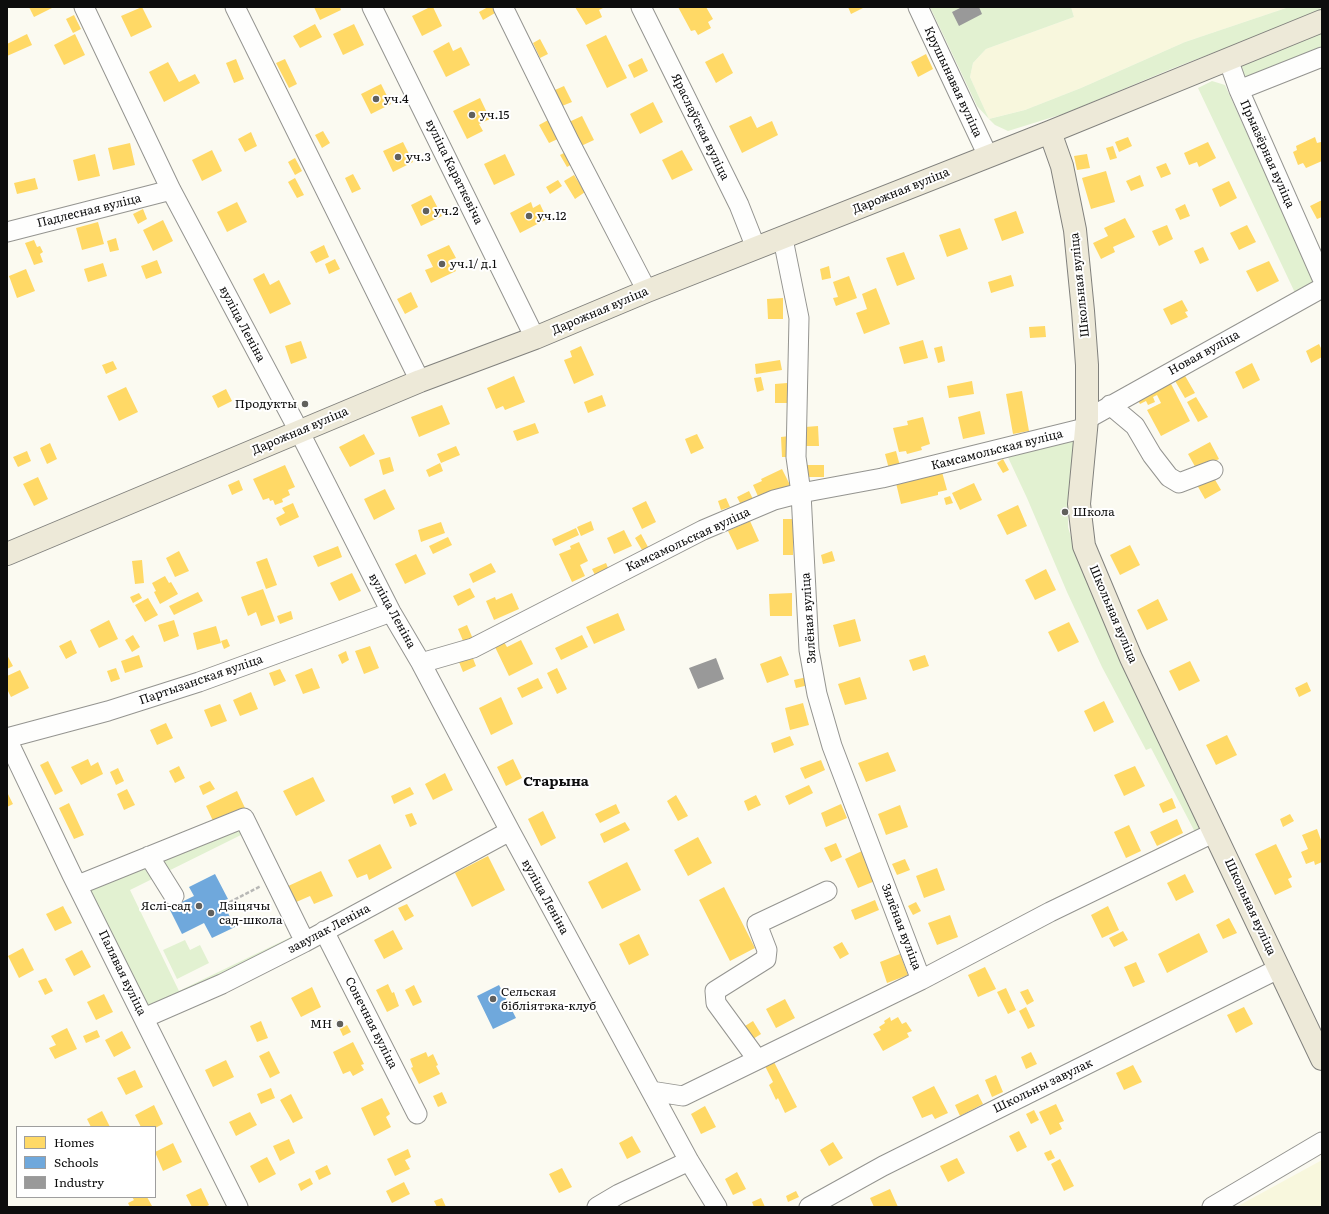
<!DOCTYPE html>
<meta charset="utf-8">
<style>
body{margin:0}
#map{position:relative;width:1329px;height:1214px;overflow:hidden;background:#fbfaf1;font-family:Literata,serif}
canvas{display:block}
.frame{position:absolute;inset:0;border:8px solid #0d0d0d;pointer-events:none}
.legend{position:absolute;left:16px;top:1126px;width:140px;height:72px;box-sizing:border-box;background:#fff;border:1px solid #9e9e9e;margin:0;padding:5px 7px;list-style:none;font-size:12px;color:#0d0d0d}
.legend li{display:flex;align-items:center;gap:8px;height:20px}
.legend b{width:20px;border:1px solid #9e9e9e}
</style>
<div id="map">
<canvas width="1329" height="1214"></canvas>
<div class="frame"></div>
<ul class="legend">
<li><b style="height:11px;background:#ffd966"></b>Homes</li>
<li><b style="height:11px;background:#6fa8dc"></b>Schools</li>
<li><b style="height:11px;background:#999"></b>Industry</li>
</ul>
</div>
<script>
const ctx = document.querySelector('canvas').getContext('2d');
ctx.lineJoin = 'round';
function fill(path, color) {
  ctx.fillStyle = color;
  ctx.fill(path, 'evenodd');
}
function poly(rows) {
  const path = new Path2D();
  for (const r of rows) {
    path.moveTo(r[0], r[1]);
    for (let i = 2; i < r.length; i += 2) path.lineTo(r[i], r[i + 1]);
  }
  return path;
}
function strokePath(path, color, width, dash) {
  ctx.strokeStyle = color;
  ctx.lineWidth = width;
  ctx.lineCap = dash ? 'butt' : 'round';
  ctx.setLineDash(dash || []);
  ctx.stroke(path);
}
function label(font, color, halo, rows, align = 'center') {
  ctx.font = font + ' Literata,serif';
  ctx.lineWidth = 4;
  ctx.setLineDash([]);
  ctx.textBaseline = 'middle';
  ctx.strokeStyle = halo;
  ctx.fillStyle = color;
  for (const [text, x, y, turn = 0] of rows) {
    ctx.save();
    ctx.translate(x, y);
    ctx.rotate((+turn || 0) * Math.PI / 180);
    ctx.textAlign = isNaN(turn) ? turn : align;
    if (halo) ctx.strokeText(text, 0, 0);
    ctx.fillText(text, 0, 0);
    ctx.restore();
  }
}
fill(poly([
 [1071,7,1289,7,1185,42,1081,88,1025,110,989,119,970,77,973,63,986,49,1074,17],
 [1322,1160,1322,1207,1238,1207,1238,1206]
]), '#f8f7dd');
fill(poly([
 [930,7,1071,7,1074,17,986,49,973,63,970,77,989,119,1025,110,1081,88,1185,42,1289,7,1322,7,1322,11,1171,69,1066,113,1008,131,995,125,989,119,977,106],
 [1322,32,1322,52,1244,85,1235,66],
 [1212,81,1225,85,1316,286,1297,297,1198,88],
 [1075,435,1068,509,1068,527,1071,537,1075,550,1210,827,1196,834,1151,748,1146,750,1102,667,1067,592,1027,498,1005,451],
 [238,824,296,941,148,1009,87,886],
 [243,834,293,936,179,991,130,890],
 [185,940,190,950,200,945,209,963,177,979,163,950]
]), '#e2f1d1');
fill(poly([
 [29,7,54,7,34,17],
 [142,7,152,27,131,37,121,16],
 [314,7,340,7,341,10,320,20],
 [430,7,433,7,442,26,422,36,412,16],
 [488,7,492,7,495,13,483,20,479,12],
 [575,7,605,7,599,10,602,17,586,25],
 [678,7,706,7,713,19,708,22,711,28,698,35,695,30,691,31],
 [848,7,865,7,851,14],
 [74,15,81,29,73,33,66,19],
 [315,24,322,37,300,48,293,36],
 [354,24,364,45,343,55,333,34],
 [27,34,32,45,7,56,7,44],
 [75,34,85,55,64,65,54,45],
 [606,35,627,78,607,88,586,45],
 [540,39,548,54,540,58,533,43],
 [449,42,453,51,461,47,470,65,446,77,433,51],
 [723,53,733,73,716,83,705,62],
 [926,54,933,69,918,77,911,62],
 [642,58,648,71,634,78,628,65],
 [236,59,244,79,234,83,226,63],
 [285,59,297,84,289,88,276,63],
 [168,62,179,82,195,74,200,83,164,102,149,72],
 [381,84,391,104,371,114,361,94],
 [564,86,572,102,562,106,555,90],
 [480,98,490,119,479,124,483,131,467,139,453,111],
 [653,102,663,122,640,134,630,114],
 [582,116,594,140,581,146,569,122],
 [751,116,757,128,772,121,778,135,742,153,729,126],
 [550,119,560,138,549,143,539,125],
 [323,131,330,143,322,148,315,135],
 [251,132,257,146,245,152,238,139],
 [1128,137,1132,146,1119,152,1115,142],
 [1315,137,1317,143,1321,142,1322,144,1322,161,1306,168,1303,163,1298,165,1293,152,1297,150,1296,146],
 [403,142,413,162,393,172,383,151],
 [1208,142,1216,158,1199,167,1197,162,1189,165,1184,153],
 [130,143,135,165,113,170,108,148],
 [1113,146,1117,158,1110,160,1106,148],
 [212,150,222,171,202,181,192,160],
 [682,150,693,170,672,180,662,160],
 [568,151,574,163,567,167,560,155],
 [95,154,100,176,78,181,73,160],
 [505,154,515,175,494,185,484,164],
 [1087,154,1090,168,1077,170,1074,156],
 [295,158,302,171,295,175,288,162],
 [1166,163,1171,174,1161,178,1156,167],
 [1106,171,1115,202,1091,209,1082,178],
 [353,174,361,189,352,193,345,178],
 [574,175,585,192,575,199,564,181],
 [1140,175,1144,186,1131,191,1126,181],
 [35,178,38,189,17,194,14,183],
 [295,178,304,195,297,198,288,182],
 [558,180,562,186,550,194,546,187],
 [1229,181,1237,198,1220,207,1212,189],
 [431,195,442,216,421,226,411,205],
 [1322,200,1322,217,1317,219,1310,206],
 [237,202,247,222,227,232,217,212],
 [531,202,533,208,540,204,547,219,520,233,510,213],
 [1185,204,1190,216,1180,220,1175,209],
 [143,209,147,219,138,224,133,214],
 [1016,211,1024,233,1002,241,994,219],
 [1125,218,1135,237,1113,247,1115,252,1101,259,1093,243,1108,236,1104,228],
 [163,220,173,241,153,251,143,230],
 [98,222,104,244,82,250,76,228],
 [1167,225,1173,239,1159,246,1152,231],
 [1247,225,1256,242,1239,250,1230,233],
 [960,228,968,249,947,257,939,235],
 [116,238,119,250,110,252,107,241],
 [34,240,37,247,40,246,43,252,40,254,43,262,34,265,25,243],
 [324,245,329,257,316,263,310,252],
 [449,245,456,258,450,260,456,271,431,283,425,270,433,267,427,255],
 [1203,247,1209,260,1200,264,1194,251],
 [904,252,915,279,897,286,886,258],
 [335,259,340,269,329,274,325,264],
 [157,260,162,273,146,279,141,266],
 [1269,261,1279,281,1257,292,1246,271],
 [103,263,107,276,88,282,84,269],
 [829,266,831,278,822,280,820,269],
 [26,269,35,291,17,298,9,276],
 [264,273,270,285,279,280,291,304,270,314,253,279],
 [1011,275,1014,286,991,293,988,282],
 [849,276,857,298,836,306,833,298,838,297,833,282],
 [876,288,890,324,864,334,856,313,867,309,862,294],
 [411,292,418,307,405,314,397,299],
 [783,298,783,319,768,319,767,299],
 [1182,300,1188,311,1185,312,1188,317,1171,325,1163,309],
 [1045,326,1046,337,1030,338,1029,327],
 [923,340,928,358,904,364,899,347],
 [301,341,307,358,291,364,285,346],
 [1319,344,1322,350,1322,357,1311,363,1306,351],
 [581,346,594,375,574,384,564,360,572,357,570,351],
 [942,346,945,361,938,363,934,348],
 [780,360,782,370,756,374,755,364],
 [113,361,117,369,106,374,102,365],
 [1252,363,1260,380,1243,389,1235,372],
 [1184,374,1195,393,1185,398,1174,379],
 [514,376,525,402,505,410,503,406,496,409,487,388],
 [761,377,764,390,757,392,754,378],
 [1169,380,1190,421,1161,436,1147,410,1161,403,1157,395,1153,397,1155,402,1148,405,1146,401,1140,404,1136,397],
 [972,381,974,394,949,398,947,386],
 [787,383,787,403,775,403,775,384],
 [126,387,138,412,119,421,107,396],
 [226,389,232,401,218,408,212,396],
 [1022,391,1029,431,1013,434,1006,394],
 [602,395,606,406,588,413,584,402],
 [1196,397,1208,417,1198,422,1187,402],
 [442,405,450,424,419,437,411,417],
 [980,411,985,434,963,439,958,417],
 [923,417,930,444,921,447,922,450,907,454,906,451,899,452,893,428,908,425,907,421],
 [535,423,539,433,517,441,513,431],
 [818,426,819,446,805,446,805,427],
 [364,434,375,454,350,467,339,447],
 [697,434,704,448,691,454,685,439],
 [790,436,791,457,782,457,781,437],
 [1210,442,1219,459,1197,470,1188,454],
 [50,443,57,459,47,464,40,448],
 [456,446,460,455,441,463,437,454],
 [27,451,31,461,18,467,13,457],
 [896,451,900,466,889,469,885,454],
 [390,457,394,471,383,475,379,460],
 [1003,459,1009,470,1003,473,997,463],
 [440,463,443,471,429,477,426,470],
 [285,465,295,487,288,490,290,495,282,499,283,502,275,505,273,500,270,501,269,498,263,500,253,479],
 [806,465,824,465,824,477,806,477],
 [782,469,792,489,761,503,753,485,762,481,761,479],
 [942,472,947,490,938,492,938,495,901,504,896,483],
 [38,477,48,499,34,506,23,484],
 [1214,478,1221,490,1205,499,1197,485],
 [239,480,243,490,232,495,228,485],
 [974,483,982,500,960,510,952,493],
 [385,489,395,509,374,520,364,499],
 [749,491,755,503,743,509,737,497],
 [950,496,953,503,946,505,944,498],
 [726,498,730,507,721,510,718,501],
 [646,501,656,522,642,529,632,508],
 [293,503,299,517,280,526,276,518,285,513,282,508],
 [1018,505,1027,526,1007,535,997,515],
 [783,519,793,519,793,555,783,555],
 [591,521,594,530,581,536,577,527],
 [750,521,759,541,737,550,728,531],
 [441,522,445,533,421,542,418,530],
 [576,528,579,535,555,546,552,539],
 [624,530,632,546,614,554,607,538],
 [641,534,648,547,642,550,635,538],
 [448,537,452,545,433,554,429,546],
 [579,542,588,561,580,565,585,576,572,582,559,554,571,549,570,546],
 [1130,545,1140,565,1120,575,1110,555],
 [338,546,342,557,318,567,313,556],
 [179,551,189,571,175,577,166,558],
 [832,551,835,561,823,564,821,555],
 [416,554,426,574,405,584,395,564],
 [267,558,277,585,266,589,256,562],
 [142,560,144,583,135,584,132,561],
 [491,563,496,572,473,583,469,574],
 [606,563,611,575,598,581,592,569],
 [1046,569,1056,590,1035,600,1025,580],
 [352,573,361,591,339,601,330,583],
 [165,576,169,583,171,582,178,594,160,604,154,592,156,591,152,583],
 [470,588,475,597,458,606,453,596],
 [263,589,275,621,261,626,256,612,248,616,241,597],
 [198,592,203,601,174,615,169,606],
 [139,593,142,598,133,603,130,597],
 [512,593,519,609,494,620,486,601,495,597,496,600],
 [792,593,792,616,770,616,769,594],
 [148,598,158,615,145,622,135,605],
 [1158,599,1168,620,1147,630,1137,610],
 [291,611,293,619,280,624,277,616],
 [618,613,625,630,594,644,586,627],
 [855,619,861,641,839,647,833,625],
 [109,620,118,639,99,648,90,630],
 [174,620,179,636,164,642,158,625],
 [1069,622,1079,642,1058,652,1048,632],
 [467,625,473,639,464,643,458,629],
 [216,626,221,643,197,650,193,633],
 [133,635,140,647,132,652,125,640],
 [582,635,588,647,561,660,555,648],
 [227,639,230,646,224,649,221,641],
 [71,640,77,653,66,659,59,646],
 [521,640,533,664,509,676,495,647,504,642,507,647],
 [370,646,379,668,364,674,355,651],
 [346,651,349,660,342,664,338,655],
 [7,655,13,666,7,669],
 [139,655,143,667,125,673,121,661],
 [925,655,929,666,913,671,909,660],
 [472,656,476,666,463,672,459,662],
 [781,656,789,675,767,683,760,664],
 [1190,661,1200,681,1179,691,1169,671],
 [116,668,120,679,111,682,107,671],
 [312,668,320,688,303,694,295,675],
 [557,668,567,689,557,694,547,673],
 [280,669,286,681,274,686,269,673],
 [20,670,29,688,11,697,7,689,7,676],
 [807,677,809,685,796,688,794,680],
 [860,677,867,699,845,705,838,684],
 [538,678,543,688,522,698,517,688],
 [1307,682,1311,691,1299,697,1295,688],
 [251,692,258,709,240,716,233,700],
 [501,697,513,724,491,735,479,708],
 [1104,701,1114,722,1094,732,1084,711],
 [803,703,809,725,790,730,785,708],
 [220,704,227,721,211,727,204,710],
 [166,723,173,738,157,745,150,730],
 [1227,735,1237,755,1216,765,1206,745],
 [790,736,794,745,774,753,771,743],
 [888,752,896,771,866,782,858,763],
 [88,759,91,766,98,762,103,774,81,785,71,767],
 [513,759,522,778,506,786,497,767],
 [821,760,825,770,805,779,800,768],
 [48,761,63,791,55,795,40,765],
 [179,766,185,778,175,783,169,771],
 [1135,766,1145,786,1124,796,1114,775],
 [118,768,124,781,116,785,110,772],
 [445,773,453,790,433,800,425,784],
 [313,777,325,801,296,816,283,791],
 [210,781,215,789,203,795,199,786],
 [809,785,813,793,789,805,785,796],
 [410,787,414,794,394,804,391,796],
 [127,789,135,805,124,810,117,794],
 [237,791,245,808,214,823,206,806],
 [7,792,13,804,7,807],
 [676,795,688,816,678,821,667,801],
 [756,795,761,805,748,811,744,801],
 [1172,798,1176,808,1163,813,1159,804],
 [69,803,84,835,74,839,59,808],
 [616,804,620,813,600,823,595,814],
 [841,804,847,818,826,827,821,813],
 [900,805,908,827,886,835,878,814],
 [543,811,556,838,541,846,528,819],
 [412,813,417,824,410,827,405,815],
 [1290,814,1294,821,1283,827,1280,819],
 [1177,819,1183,833,1157,846,1150,832],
 [625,822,630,830,604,843,600,834],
 [1129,825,1141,851,1126,858,1114,832],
 [1317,829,1322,843,1322,862,1315,865,1314,861,1306,864,1301,852,1308,849,1302,835],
 [698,837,712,863,688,876,674,850],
 [836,843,842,857,831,862,824,848],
 [380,844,392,868,369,880,367,874,357,878,348,860],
 [1276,844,1292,877,1288,879,1292,887,1275,895,1255,854],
 [862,851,875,881,858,888,845,859],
 [488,856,505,890,472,907,455,873],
 [905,859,910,870,897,875,892,864],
 [627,862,641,890,602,909,588,882],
 [937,868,945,890,924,898,916,876],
 [321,871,333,896,314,904,310,896,294,903,286,887],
 [1185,874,1194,892,1176,901,1167,883],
 [724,887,755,948,730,961,699,900],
 [875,900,879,910,855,920,851,910],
 [916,902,921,911,913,915,908,906],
 [407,904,414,916,405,921,398,908],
 [63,906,72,923,55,931,46,914],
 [1108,906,1119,930,1102,938,1091,915],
 [950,915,958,937,937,945,928,923],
 [1229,918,1237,933,1223,939,1216,925],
 [393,930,403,949,384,959,374,940],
 [1123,931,1128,940,1114,947,1109,938],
 [1199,933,1208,952,1167,973,1158,954],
 [639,934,649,955,629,965,619,944],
 [842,942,849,954,840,959,833,947],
 [23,948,34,970,19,978,8,956],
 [82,950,91,967,74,976,65,959],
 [900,954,908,975,887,983,880,962],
 [1136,962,1145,982,1133,987,1124,967],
 [985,967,996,989,978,997,968,975],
 [46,978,53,991,45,995,38,981],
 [388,984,392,993,394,992,399,1006,387,1012,376,990],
 [414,985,422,1002,413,1006,405,990],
 [312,987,321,1007,301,1017,291,998],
 [1006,988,1016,1010,1008,1014,997,992],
 [1028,989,1034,1001,1027,1005,1020,992],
 [104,994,113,1012,96,1020,87,1002],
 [785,999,795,1018,776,1028,766,1009],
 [1026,1007,1035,1026,1028,1029,1019,1011],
 [1244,1007,1253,1024,1236,1033,1227,1015],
 [890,1017,891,1021,898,1017,902,1024,906,1022,912,1031,907,1033,909,1037,883,1051,873,1034,881,1030,879,1027,885,1023,884,1021],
 [340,1019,344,1027,347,1025,351,1032,343,1036,336,1021],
 [261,1021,268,1038,257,1042,250,1026],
 [753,1021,761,1034,753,1039,745,1026],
 [67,1028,77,1049,55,1059,49,1048,56,1045,51,1036],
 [97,1030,100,1037,86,1043,83,1036],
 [122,1031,131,1048,114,1057,105,1040],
 [353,1042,364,1064,361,1065,364,1070,353,1076,350,1071,343,1074,333,1052],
 [269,1051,280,1073,270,1078,259,1056],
 [426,1052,428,1057,433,1054,438,1065,436,1066,440,1074,419,1084,411,1068,413,1067,410,1059],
 [1031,1052,1037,1064,1026,1069,1021,1057],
 [226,1060,234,1077,213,1087,205,1070],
 [773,1060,797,1107,785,1113,778,1098,776,1100,769,1085,773,1082,764,1064],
 [1133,1065,1142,1082,1124,1090,1116,1073],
 [135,1070,143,1087,126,1095,117,1078],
 [996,1075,1003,1092,992,1097,985,1080],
 [934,1086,948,1113,935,1119,932,1114,922,1118,912,1097],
 [271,1088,275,1098,261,1104,257,1094],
 [442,1092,447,1103,438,1107,433,1096],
 [291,1094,303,1118,293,1123,280,1100],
 [978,1094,983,1104,960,1116,955,1105],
 [382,1098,390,1114,386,1117,391,1127,374,1136,361,1108],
 [1056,1104,1064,1121,1059,1123,1062,1129,1050,1135,1039,1112],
 [154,1105,163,1124,155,1128,141,1127,135,1115],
 [705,1106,716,1127,701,1134,691,1114],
 [1034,1110,1039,1120,1031,1124,1026,1114],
 [102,1111,110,1127,91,1127,87,1119],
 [250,1112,257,1125,236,1136,229,1122],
 [1019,1131,1027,1147,1017,1152,1009,1136],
 [632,1136,641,1152,627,1159,619,1143],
 [289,1139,295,1153,280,1161,273,1146],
 [833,1142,843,1158,829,1166,820,1150],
 [173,1143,182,1162,163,1171,155,1152],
 [408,1149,411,1157,405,1160,410,1169,395,1176,387,1159],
 [1051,1150,1055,1158,1048,1161,1044,1153],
 [267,1157,276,1174,259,1183,250,1166],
 [957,1158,965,1173,948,1182,940,1166],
 [1060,1159,1074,1186,1064,1191,1051,1164],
 [327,1165,331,1174,319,1180,315,1171],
 [562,1168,572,1187,559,1193,549,1174],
 [737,1172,746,1189,733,1195,725,1179],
 [310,1178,313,1184,301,1191,298,1184],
 [404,1182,410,1194,392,1203,386,1191],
 [201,1188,209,1205,205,1207,192,1207,186,1195],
 [890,1189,898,1207,874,1207,870,1198],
 [796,1191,799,1197,788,1202,786,1196],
 [132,1197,147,1197,152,1206,130,1207,128,1203,134,1200],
 [442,1198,446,1207,437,1207,434,1201],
 [761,1198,765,1207,754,1207,752,1202]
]), '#ffd966');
fill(poly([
 [215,874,228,899,222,901,235,927,212,938,204,923,182,934,169,908,194,896,189,887],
 [499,985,516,1018,493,1029,477,996]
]), '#6fa8dc');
fill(poly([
 [962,7,979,7,982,14,959,26,952,12],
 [716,658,724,679,698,689,689,668]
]), '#999');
const minor = poly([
 [84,7,171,190,299,431,391,612,421,663,510,831,689,1161,717,1207],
 [235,7,420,381],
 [372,7,535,338],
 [503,7,569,141,647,291],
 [641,7,739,205,756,248],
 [918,7,988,156],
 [1322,57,1239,90,1322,278],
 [1228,59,1239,90],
 [7,232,171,190],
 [783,239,799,318,796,457,801,493,809,650,817,694,832,746,921,980],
 [1110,405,1135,426,1152,455,1169,477,1179,483,1213,470],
 [1087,419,1322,288],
 [421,663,473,648,703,530,774,500,801,493,882,478,1085,428],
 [7,738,108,711,199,682,391,612],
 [7,739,72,875,238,1207],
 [149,856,174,896],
 [78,885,244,818,305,942],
 [324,931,417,1114],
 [144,1018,222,984,305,942,510,831],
 [757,1059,716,1003,715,991,766,959,767,950,757,924,827,891],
 [651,1091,683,1096,921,980,1050,912,1215,832],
 [597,1207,619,1194,689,1161],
 [809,1207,883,1166,1278,969],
 [1212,1207,1322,1142]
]);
const major = poly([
 [1050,132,1062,166,1075,230,1083,311,1087,365,1087,419,1079,504,1084,546,1131,658,1322,1059],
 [7,554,420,381,535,338,647,291,1050,132,1322,21]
]);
strokePath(minor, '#949490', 21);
strokePath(major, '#81817d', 24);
strokePath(poly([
 [224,905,261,886]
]), '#b8b8b6', 2.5, [4, 2]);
strokePath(minor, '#fefefd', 19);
strokePath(major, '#ede9d8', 22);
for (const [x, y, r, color] of [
 [376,99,4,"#60605d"],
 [472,115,4,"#60605d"],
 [398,157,4,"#60605d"],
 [426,211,4,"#60605d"],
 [529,216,4,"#60605d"],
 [442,264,4,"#60605d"],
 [305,404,4,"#60605d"],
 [1065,512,4,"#60605d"],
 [199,906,4,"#60605d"],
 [211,913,4,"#60605d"],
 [493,999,4,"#60605d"],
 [340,1024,4,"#60605d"]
]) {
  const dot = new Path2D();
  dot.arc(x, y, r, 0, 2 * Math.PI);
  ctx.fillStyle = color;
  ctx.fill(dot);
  strokePath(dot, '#fff', 1.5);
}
label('12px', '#0d0d0d', '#fff', [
 ["Крушынавая вуліца",953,82,65],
 ["Яраслаўская вуліца",700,127,64],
 ["Прыазёрная вуліца",1267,154,66],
 ["вуліца Караткевіча",454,172,64],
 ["Дарожная вуліца",901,191,-22],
 ["Падлесная вуліца",89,211,-14],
 ["Школьная вуліца",1080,285,-96],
 ["Дарожная вуліца",600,311,-23],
 ["вуліца Леніна",242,324,62],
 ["Новая вуліца",1204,353,-29],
 ["Дарожная вуліца",300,431,-23],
 ["Камсамольская вуліца",997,450,-14],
 ["Камсамольская вуліца",688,540,-25],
 ["вуліца Леніна",392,611,61],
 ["Школьная вуліца",1113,614,67],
 ["Зялёная вуліца",809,618,-94],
 ["Партызанская вуліца",201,680,-19],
 ["вуліца Леніна",545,897,61],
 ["Школьная вуліца",1250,907,65],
 ["Зялёная вуліца",901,927,69],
 ["завулак Леніна",329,929,-28],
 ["Палявая вуліца",122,973,64],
 ["Сонечная вуліца",371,1023,63],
 ["Школьны завулак",1043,1086,-26]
]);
label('12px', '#0d0d0d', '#fff', [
 ["уч.4",384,99],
 ["уч.15",480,115],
 ["уч.3",406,157],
 ["уч.2",434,211],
 ["уч.12",537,216],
 ["уч.1/ д.1",450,264],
 ["Продукты",297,404,"right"],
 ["Школа",1073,512],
 ["Яслі-сад",191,906,"right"],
 ["Дзіцячы",219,906],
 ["сад-школа",219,920],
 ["Сельская",501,992],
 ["бібліятэка-клуб",501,1006],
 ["МН",332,1024,"right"]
], 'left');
label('bold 14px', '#0d0d0d', '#fff', [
 ["Старына",556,782]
]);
</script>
